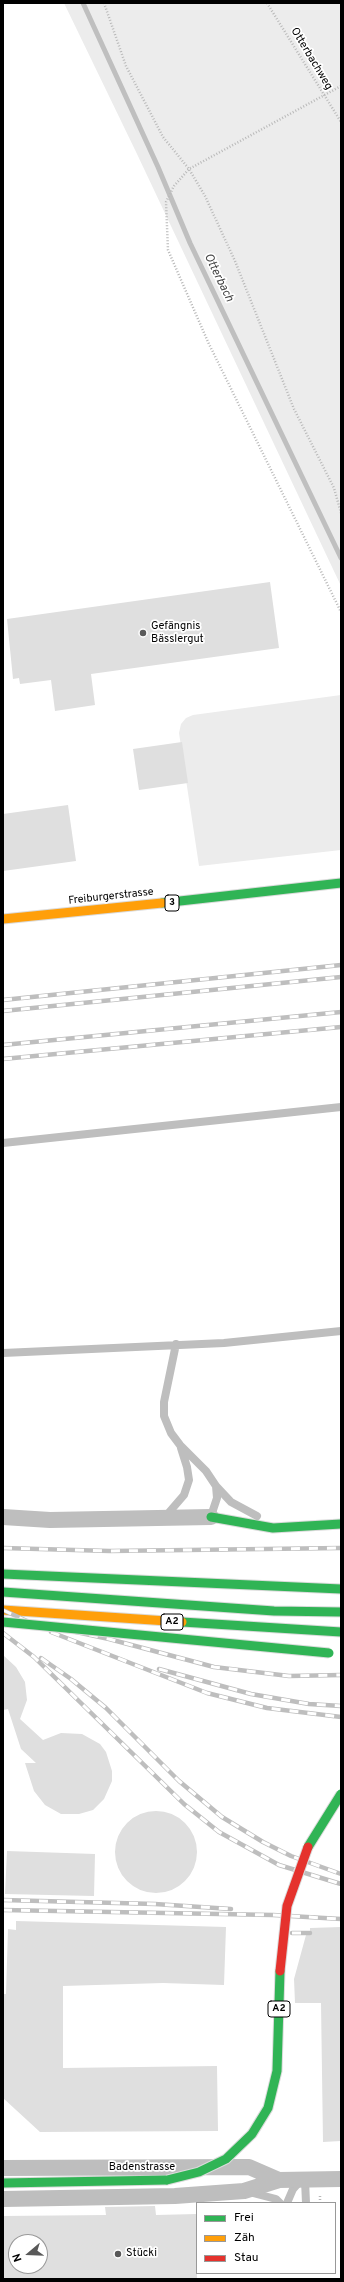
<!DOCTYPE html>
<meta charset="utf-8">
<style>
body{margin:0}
#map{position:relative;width:344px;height:2282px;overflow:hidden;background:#fff;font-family:Overpass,sans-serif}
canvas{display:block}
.frame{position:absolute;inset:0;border:4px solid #000;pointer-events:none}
.legend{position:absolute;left:196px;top:2202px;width:140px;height:72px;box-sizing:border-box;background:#fff;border:1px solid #999;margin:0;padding:5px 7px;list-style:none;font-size:12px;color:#000}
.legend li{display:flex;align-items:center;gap:8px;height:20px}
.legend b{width:20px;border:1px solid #999}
.north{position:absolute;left:8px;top:2234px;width:40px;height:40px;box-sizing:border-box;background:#fff;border:1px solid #999;border-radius:50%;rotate:251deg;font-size:11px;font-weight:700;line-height:16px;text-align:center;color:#000}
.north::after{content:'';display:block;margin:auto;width:14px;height:18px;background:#595959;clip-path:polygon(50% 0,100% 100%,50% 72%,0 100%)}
</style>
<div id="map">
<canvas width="344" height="2282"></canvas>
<div class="frame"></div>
<ul class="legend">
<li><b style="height:5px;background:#30b455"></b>Frei</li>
<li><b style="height:5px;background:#ff9f0a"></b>Zäh</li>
<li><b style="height:5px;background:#e5322d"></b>Stau</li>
</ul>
<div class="north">N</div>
</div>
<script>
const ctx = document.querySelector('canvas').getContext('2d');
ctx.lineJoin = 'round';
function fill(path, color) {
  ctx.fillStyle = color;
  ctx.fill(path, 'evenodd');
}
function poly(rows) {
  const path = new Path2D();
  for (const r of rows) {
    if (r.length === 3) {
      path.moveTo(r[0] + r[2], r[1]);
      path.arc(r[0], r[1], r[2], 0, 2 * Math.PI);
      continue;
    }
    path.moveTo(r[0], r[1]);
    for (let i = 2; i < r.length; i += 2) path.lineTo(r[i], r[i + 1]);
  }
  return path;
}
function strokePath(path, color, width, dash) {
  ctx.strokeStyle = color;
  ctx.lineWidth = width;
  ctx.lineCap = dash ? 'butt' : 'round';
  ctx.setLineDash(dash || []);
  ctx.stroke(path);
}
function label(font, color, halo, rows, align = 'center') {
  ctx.font = font + ' Overpass,sans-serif';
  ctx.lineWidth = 3.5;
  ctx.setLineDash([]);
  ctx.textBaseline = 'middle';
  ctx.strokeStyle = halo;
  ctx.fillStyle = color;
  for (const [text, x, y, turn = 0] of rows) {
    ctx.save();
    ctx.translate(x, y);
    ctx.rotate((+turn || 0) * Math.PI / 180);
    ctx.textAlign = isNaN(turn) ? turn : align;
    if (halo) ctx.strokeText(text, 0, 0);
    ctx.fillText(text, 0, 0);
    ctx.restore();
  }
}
fill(poly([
 [64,3,341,3,341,586,137,154],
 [341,695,341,850,199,866,179,733,181,724,186,718,193,715]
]), '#ececec');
strokePath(poly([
 [83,3,158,167,190,243,341,558]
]), '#bfbfbf', 5);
fill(poly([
 [270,582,279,648,91,674,95,705,55,711,51,680,20,684,19,678,13,679,7,619],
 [182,742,188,783,139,790,133,749],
 [68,805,76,861,3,871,3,814],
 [3,1655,16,1667,25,1682,27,1700,20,1719,43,1740,61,1733,82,1734,100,1744,106,1752,112,1771,112,1781,104,1799,93,1810,79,1814,61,1814,45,1805,34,1791,25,1763,36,1763,21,1749,8,1709,3,1710],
 [156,1852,41],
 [7,1851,95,1854,94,1896,5,1894],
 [16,1921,226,1927,224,1985,163,1983,63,1986,63,2068,217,2066,218,2131,40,2132,3,2098,3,1994,6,1994,8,1929,16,1930],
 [341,1927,341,2141,323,2142,321,2003,295,2003,294,1979,306,1935,310,1934,310,1928],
 [155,2206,156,2215,197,2214,197,2279,3,2279,3,2216,106,2215,105,2207],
 [16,2242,40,2242,40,2266,16,2266]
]), '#dfdfdf');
const fast = poly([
 [162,903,341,883],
 [211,1517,273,1528,341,1524],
 [3,1574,341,1589],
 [3,1592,274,1611,341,1612],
 [182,1622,341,1632],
 [3,2183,167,2180]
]);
const slow = poly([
 [3,919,162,903],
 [3,1610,182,1622]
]);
strokePath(fast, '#dbdbdb', 11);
strokePath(slow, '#dbdbdb', 11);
strokePath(poly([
 [104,3,126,66,163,137,189,169,205,196,235,261,294,409,334,488,341,513],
 [267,3,341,122],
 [341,86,189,169,174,186,166,202,168,250,208,342,341,612],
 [320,2196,320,2203]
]), '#b9b9b9', 2.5, [1, 2]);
strokePath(poly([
 [3,1143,341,1107],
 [176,1344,164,1402,164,1416,171,1433,180,1445,206,1471,216,1486,217,1498,211,1516],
 [3,1353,224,1343,341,1331],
 [216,1486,231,1502,257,1516],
 [165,1517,184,1495,189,1480,187,1467,181,1448],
 [305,2180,306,2203],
 [249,2192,276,2199,280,2203],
 [287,2203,293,2189,300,2181]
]), '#bebebe', 8);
strokePath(poly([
 [3,1517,50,1520,211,1517],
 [3,2168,249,2167,279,2180],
 [3,2199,175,2196,244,2191,279,2180,341,2179]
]), '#bebebe', 16);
strokePath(fast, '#30b455', 9);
strokePath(slow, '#ff9f0a', 9);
const rail = poly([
 [3,1000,341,965],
 [3,1011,341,977],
 [3,1045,341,1012],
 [3,1059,341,1027],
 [3,1548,110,1551,341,1548],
 [3,1610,29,1622,109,1639,214,1667,289,1676,341,1675],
 [51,1632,207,1693,267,1708,341,1717],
 [3,1633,34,1657,184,1804,219,1832,279,1865,341,1884],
 [41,1658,71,1679,106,1708,179,1781,222,1817,263,1842,291,1856,341,1874],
 [159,1669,251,1694,309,1704,341,1706],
 [3,1900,155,1904,231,1909],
 [3,1910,273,1915,341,1919],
 [292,1933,310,1933]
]);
strokePath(rail, '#bebebe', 4.5);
strokePath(rail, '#fff', 3, [9]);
const fastBridge = poly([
 [3,1622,329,1653],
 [308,1847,341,1794],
 [167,2180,199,2172,226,2159,252,2134,268,2108,277,2071,280,1971]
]);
const jamBridge = poly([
 [280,1971,287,1906,308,1847]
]);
strokePath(fastBridge, '#dbdbdb', 11, []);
strokePath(jamBridge, '#dbdbdb', 11, []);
strokePath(fastBridge, '#30b455', 9);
strokePath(jamBridge, '#e5322d', 9);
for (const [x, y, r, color] of [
 [143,633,4,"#595959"],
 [118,2254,4,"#595959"]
]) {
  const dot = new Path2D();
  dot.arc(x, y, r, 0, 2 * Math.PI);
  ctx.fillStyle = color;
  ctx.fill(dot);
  strokePath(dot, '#fff', 1.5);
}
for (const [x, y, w] of [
 [172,903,14],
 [172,1622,22],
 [279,2009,22]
]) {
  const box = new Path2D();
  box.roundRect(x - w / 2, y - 8, w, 16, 3);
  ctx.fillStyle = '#fff';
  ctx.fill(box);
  strokePath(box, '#000', 1);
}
label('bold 10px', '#000', null, [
 ["3",172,903],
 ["A2",172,1622],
 ["A2",279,2009]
]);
label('11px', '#000', '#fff', [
 ["Otterbachweg",311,59,59],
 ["Freiburgerstrasse",111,897,-6],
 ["Badenstrasse",142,2168]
]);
label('11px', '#000', '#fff', [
 ["Gefängnis",151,627],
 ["Bässlergut",151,640],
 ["Stücki",126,2254]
], 'left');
label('italic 12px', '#444', '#fff', [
 ["Otterbach",218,278,64]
]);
</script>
